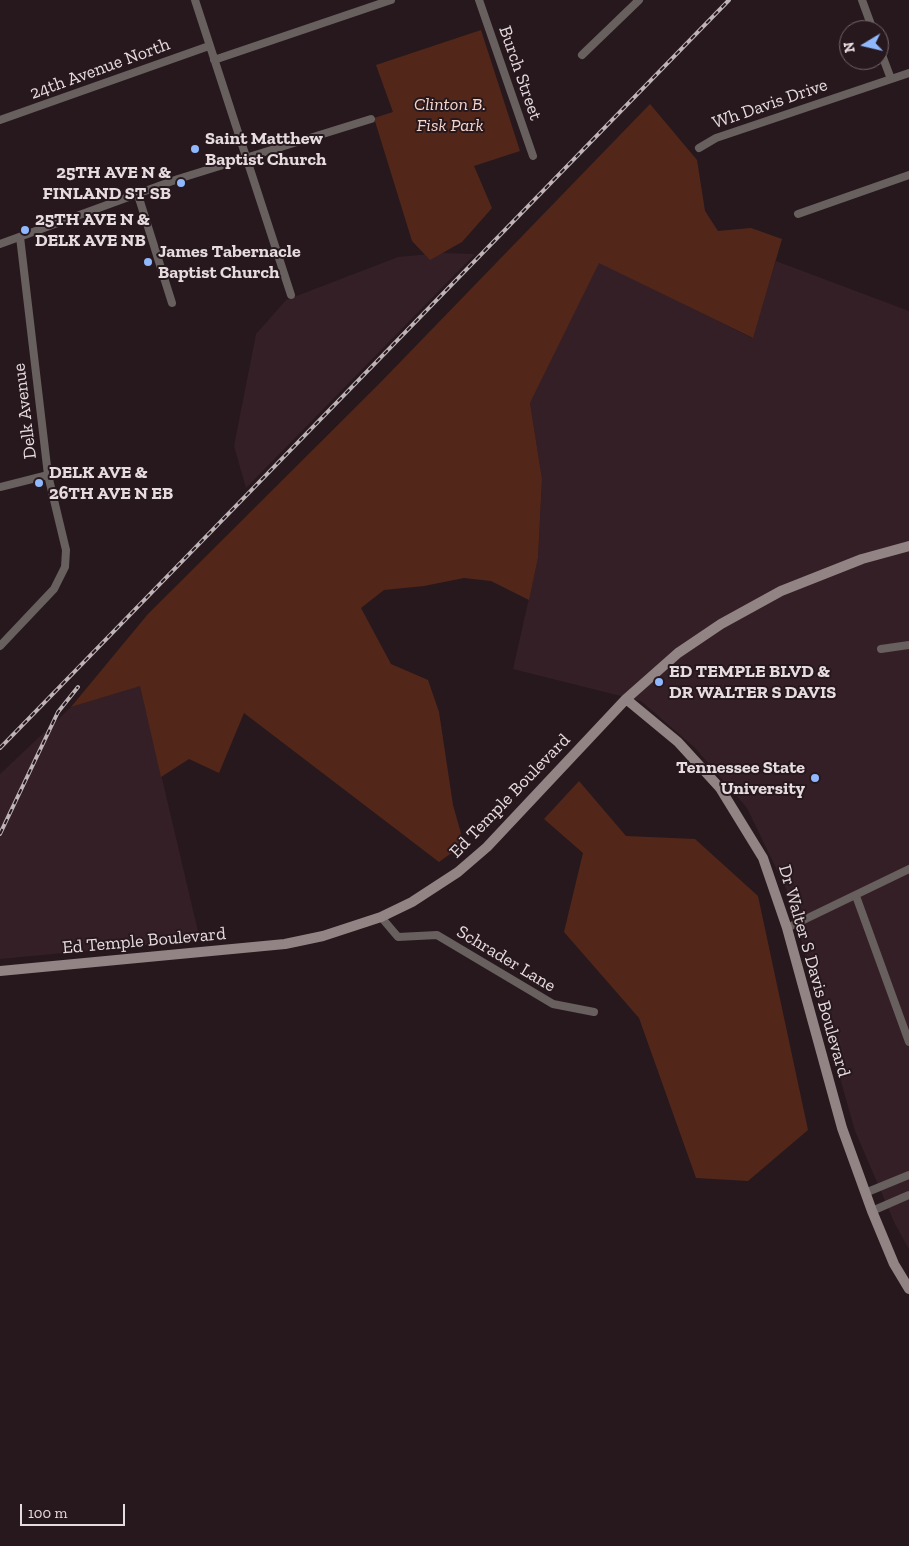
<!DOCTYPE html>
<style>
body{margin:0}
#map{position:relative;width:909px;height:1546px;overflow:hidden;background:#27181d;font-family:"Zilla Slab",serif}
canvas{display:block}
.north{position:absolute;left:839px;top:20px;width:50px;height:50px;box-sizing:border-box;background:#27181d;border:1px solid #73666a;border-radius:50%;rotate:261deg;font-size:14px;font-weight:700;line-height:20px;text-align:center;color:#e6dbde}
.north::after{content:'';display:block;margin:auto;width:18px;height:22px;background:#8fb8fd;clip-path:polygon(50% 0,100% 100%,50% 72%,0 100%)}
.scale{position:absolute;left:20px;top:1504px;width:105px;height:22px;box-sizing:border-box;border:2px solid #e6dbde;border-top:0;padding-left:6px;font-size:15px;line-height:18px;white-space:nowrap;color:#e6dbde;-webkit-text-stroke:4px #27181d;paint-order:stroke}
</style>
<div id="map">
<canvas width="909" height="1546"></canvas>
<div class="north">N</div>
<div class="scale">100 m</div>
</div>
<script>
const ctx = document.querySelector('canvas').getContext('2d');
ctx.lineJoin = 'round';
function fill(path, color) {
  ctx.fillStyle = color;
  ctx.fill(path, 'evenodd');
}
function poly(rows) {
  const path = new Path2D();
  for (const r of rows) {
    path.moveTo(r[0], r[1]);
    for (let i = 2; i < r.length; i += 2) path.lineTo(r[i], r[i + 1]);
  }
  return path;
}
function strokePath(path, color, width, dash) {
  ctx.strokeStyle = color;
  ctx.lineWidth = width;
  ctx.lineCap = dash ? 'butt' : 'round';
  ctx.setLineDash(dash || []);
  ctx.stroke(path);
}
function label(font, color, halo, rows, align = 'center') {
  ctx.font = font + ' "Zilla Slab",serif';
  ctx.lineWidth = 4;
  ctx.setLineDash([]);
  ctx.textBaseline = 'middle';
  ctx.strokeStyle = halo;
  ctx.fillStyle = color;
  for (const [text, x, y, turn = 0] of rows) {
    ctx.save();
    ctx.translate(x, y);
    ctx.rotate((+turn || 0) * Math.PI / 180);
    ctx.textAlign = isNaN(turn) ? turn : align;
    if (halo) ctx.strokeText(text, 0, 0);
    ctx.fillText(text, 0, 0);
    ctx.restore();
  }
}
fill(poly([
 [442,253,475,254,246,488,234,446,256,334,286,300,398,257],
 [776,261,909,311,909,1249,895,1224,855,1131,788,893,747,808,695,748,641,701,513,669,538,558,542,479,530,403,599,262,752,338],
 [140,685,200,940,0,959,0,774,71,707]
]), '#341f26');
fill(poly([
 [481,30,520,151,474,166,492,208,462,242,430,260,412,241,374,118,393,112,376,65],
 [650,104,697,160,705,211,718,231,751,228,782,239,753,338,599,263,530,403,542,479,538,558,529,600,491,581,464,578,424,586,384,590,361,608,391,664,428,680,439,712,453,805,464,844,439,862,244,713,219,773,189,759,161,777,140,686,71,707,148,614,378,385],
 [579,781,626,836,695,839,758,896,808,1130,748,1181,696,1178,639,1018,564,932,583,853,544,819]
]), '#52271a');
strokePath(poly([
 [195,0,291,295],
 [479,0,533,156],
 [862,0,873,30],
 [879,47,891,79],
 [582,55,639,0],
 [214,60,391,0],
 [0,120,209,46],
 [699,148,716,138,909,73],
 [138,195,172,303],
 [798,214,909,175],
 [0,244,178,179,371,119],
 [0,487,48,475],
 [0,646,54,589,65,567,66,550,48,475,20,237],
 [881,649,909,645],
 [856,896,909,1042],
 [381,917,398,937,437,935,553,1004,594,1012],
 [787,928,909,869],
 [865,1193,909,1175],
 [872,1211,909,1195]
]), '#685f5f', 8);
strokePath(poly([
 [626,699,678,742,720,788,763,858,787,928,842,1128,872,1211,894,1264,909,1289],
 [0,971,285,944,323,936,381,917,412,902,458,872,487,847,626,699,678,653,721,624,781,591,862,559,909,546]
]), '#928484', 10);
const rail = poly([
 [0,748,729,0],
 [0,834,58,712,78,687]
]);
strokePath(rail, '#beb3b6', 4);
strokePath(rail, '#27181d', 2, [5.5]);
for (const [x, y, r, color] of [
 [195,149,5,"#8fb8fd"],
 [181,183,5,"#8fb8fd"],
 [25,230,5,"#8fb8fd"],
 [148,262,5,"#8fb8fd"],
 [39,483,5,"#8fb8fd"],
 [659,682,5,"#8fb8fd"],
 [815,778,5,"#8fb8fd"]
]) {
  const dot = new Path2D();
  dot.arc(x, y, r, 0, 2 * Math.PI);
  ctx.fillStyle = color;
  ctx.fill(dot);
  strokePath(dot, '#27181d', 2);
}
label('18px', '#e6dbde', '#27181d', [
 ["24th Avenue North",100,69,-20],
 ["Burch Street",520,73,71],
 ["Wh Davis Drive",770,104,-19],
 ["Delk Avenue",25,411,-97],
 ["Ed Temple Boulevard",510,796,-46],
 ["Ed Temple Boulevard",144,941,-5],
 ["Schrader Lane",506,959,31],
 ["Dr Walter S Davis Boulevard",814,971,74]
]);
label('italic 18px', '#f6d5cb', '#27181d', [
 ["Clinton B.",450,105],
 ["Fisk Park",450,126]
]);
label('bold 18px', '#e6dbde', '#27181d', [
 ["Saint Matthew",205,139],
 ["Baptist Church",205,160],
 ["25TH AVE N &",171,173,"right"],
 ["FINLAND ST SB",171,194,"right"],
 ["25TH AVE N &",35,220],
 ["DELK AVE NB",35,241],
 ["James Tabernacle",158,252],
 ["Baptist Church",158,273],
 ["DELK AVE &",49,473],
 ["26TH AVE N EB",49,494],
 ["ED TEMPLE BLVD &",669,672],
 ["DR WALTER S DAVIS",669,693],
 ["Tennessee State",805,768,"right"],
 ["University",805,789,"right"]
], 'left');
</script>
